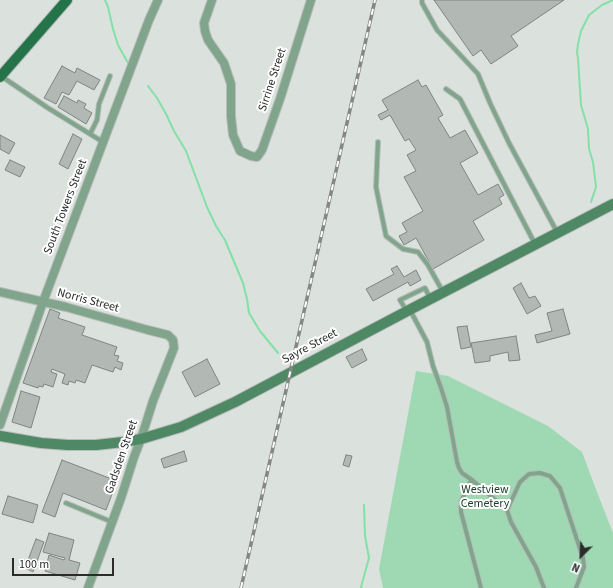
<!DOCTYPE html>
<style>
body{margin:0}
#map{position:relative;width:613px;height:588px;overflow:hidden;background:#dbe1dd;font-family:"Source Sans 3",sans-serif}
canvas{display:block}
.north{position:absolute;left:561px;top:536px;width:40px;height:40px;-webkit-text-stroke:3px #fff;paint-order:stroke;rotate:204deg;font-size:11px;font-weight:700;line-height:16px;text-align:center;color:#292c2a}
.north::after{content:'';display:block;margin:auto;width:14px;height:18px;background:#292c2a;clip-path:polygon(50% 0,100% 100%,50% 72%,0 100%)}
.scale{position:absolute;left:12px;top:558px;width:102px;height:18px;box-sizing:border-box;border:2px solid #292c2a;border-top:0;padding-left:5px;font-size:12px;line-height:14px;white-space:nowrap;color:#292c2a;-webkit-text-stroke:3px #fff;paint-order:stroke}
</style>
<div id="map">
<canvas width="613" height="588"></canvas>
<div class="north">N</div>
<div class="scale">100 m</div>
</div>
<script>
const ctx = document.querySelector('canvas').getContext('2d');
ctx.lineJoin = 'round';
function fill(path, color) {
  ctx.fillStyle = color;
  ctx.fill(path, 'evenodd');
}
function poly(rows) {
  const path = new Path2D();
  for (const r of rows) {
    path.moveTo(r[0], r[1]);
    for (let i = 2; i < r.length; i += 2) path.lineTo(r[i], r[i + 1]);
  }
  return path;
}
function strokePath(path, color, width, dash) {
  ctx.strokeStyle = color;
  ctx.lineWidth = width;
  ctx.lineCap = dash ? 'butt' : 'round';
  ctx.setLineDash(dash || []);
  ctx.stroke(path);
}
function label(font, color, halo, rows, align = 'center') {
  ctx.font = font + ' "Source Sans 3",sans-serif';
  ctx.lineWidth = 4;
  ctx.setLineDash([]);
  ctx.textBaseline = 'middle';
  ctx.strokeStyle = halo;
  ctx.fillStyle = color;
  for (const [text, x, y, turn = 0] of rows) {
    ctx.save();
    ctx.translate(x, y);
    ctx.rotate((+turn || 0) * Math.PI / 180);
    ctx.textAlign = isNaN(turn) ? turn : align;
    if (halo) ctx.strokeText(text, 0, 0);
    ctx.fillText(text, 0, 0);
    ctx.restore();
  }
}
fill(poly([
 [416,371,448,376,548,426,582,452,597,492,613,533,613,588,383,588,379,569]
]), '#9fd9b3');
strokePath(poly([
 [105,0,108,7,113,29,118,45,128,63],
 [148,86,157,98,166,114,174,131,186,151,207,207,216,226,225,240,243,283,247,299,249,313,260,331,278,353],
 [591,202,596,187,593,162,589,149,588,129,581,105,578,58,577,53,578,44,581,31,589,15,602,5,613,0],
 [362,588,361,587,369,558,365,536,364,505]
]), '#83e0a6', 2);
const building = poly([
 [434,0,564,0,511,36,518,46,491,64,481,50,473,56,434,0],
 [62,66,75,73,77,68,100,80,94,90,77,81,69,95,62,92,56,104,44,98,62,66],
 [418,80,422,87,426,85,443,115,438,118,450,138,465,130,478,153,460,163,478,195,498,184,504,195,499,198,502,204,473,221,484,240,433,269,416,238,404,245,399,236,407,232,402,223,423,211,404,177,416,171,407,155,416,150,409,139,405,141,390,115,381,120,378,115,388,110,382,100,418,80],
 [64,96,77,103,78,100,86,104,84,108,92,113,86,124,58,107,64,96],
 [73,134,82,139,68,169,59,164,73,134],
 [0,135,15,143,9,154,0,149,0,135],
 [10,160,25,167,20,177,5,170,10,160],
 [397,266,404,277,416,270,421,280,410,286,408,282,373,301,366,289,394,274,391,269,397,266],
 [521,283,529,298,535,296,541,306,527,314,513,288,521,283],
 [50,309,60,313,58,318,85,327,82,335,117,347,114,355,119,356,117,361,123,363,121,370,115,367,113,372,92,365,85,383,76,380,75,383,69,381,68,385,62,383,65,374,52,369,51,372,57,374,53,387,44,384,43,387,39,386,38,388,23,383,50,309],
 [563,309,570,334,537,343,535,335,552,331,547,313,563,309],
 [467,326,471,347,461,349,457,327,467,326],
 [516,336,520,360,509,361,508,352,490,356,490,361,475,363,471,343,516,336],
 [362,349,367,360,352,368,346,357,362,349],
 [207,359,220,384,195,397,182,372,207,359],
 [21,391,40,397,31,428,12,422,21,391],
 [184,451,187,461,164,468,161,459,184,451],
 [346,455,352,456,349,467,343,465,346,455],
 [62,460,117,481,106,510,63,493,55,517,42,512,62,460],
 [8,496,38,505,33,523,2,514,8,496],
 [49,533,74,540,69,560,80,563,75,580,45,571,49,555,64,560,65,558,43,552,49,533],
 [36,539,44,542,33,572,25,568,36,539]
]);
fill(building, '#b2b8b4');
strokePath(building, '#7f8580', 1);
const lane = poly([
 [422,0,422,3,437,30,478,74,490,103,509,143,557,232],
 [1,76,48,108,103,142],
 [446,89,460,99,535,244],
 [90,134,97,120,99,104,110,76],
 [378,142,376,187,386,236,403,249,418,252,428,265,443,292],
 [406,310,400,300,425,288,430,298],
 [410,310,427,342,433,366,441,388,447,407,457,462,459,468,462,473,472,480,469,484,461,502,461,512,481,588],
 [472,480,507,510,511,522,536,567,544,588],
 [66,503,112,522],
 [507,510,520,482,529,474,540,473,550,476,560,488,583,558,584,567,576,588]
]);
const street = poly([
 [212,0,204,23,205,31,208,40,224,63,231,84,231,116,233,135,240,151,251,156,257,157,262,150,280,99,311,0],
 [0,292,66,307,148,330,168,335,173,340,174,348,153,401,141,439,134,457,121,498,88,588],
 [0,425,43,302,149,20,158,0]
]);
const secondary = poly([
 [0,436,41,443,68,445,96,445,123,442,141,439,181,427,235,402,413,308,613,204]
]);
const primary = poly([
 [0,77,67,0]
]);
strokePath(lane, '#b7bdb9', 6);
strokePath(street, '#b7bdb9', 10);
strokePath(secondary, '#b7bdb9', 12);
strokePath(primary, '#b7bdb9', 12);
strokePath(lane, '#80a58c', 4);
strokePath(street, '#80a58c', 8);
strokePath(secondary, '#4f8864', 10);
strokePath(primary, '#257348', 10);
const rail = poly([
 [241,588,375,0]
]);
strokePath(rail, '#848885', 3.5);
strokePath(rail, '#fff', 2, [6]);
label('12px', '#292c2a', '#fff', [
 ["Sirrine Street",273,80,-72],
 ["South Towers Street",66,207,-69],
 ["Norris Street",88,301,15],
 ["Sayre Street",310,347,-28],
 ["Gadsden Street",122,457,-71]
]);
label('12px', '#1a412a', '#fff', [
 ["Westview",485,490],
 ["Cemetery",485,504]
]);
</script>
